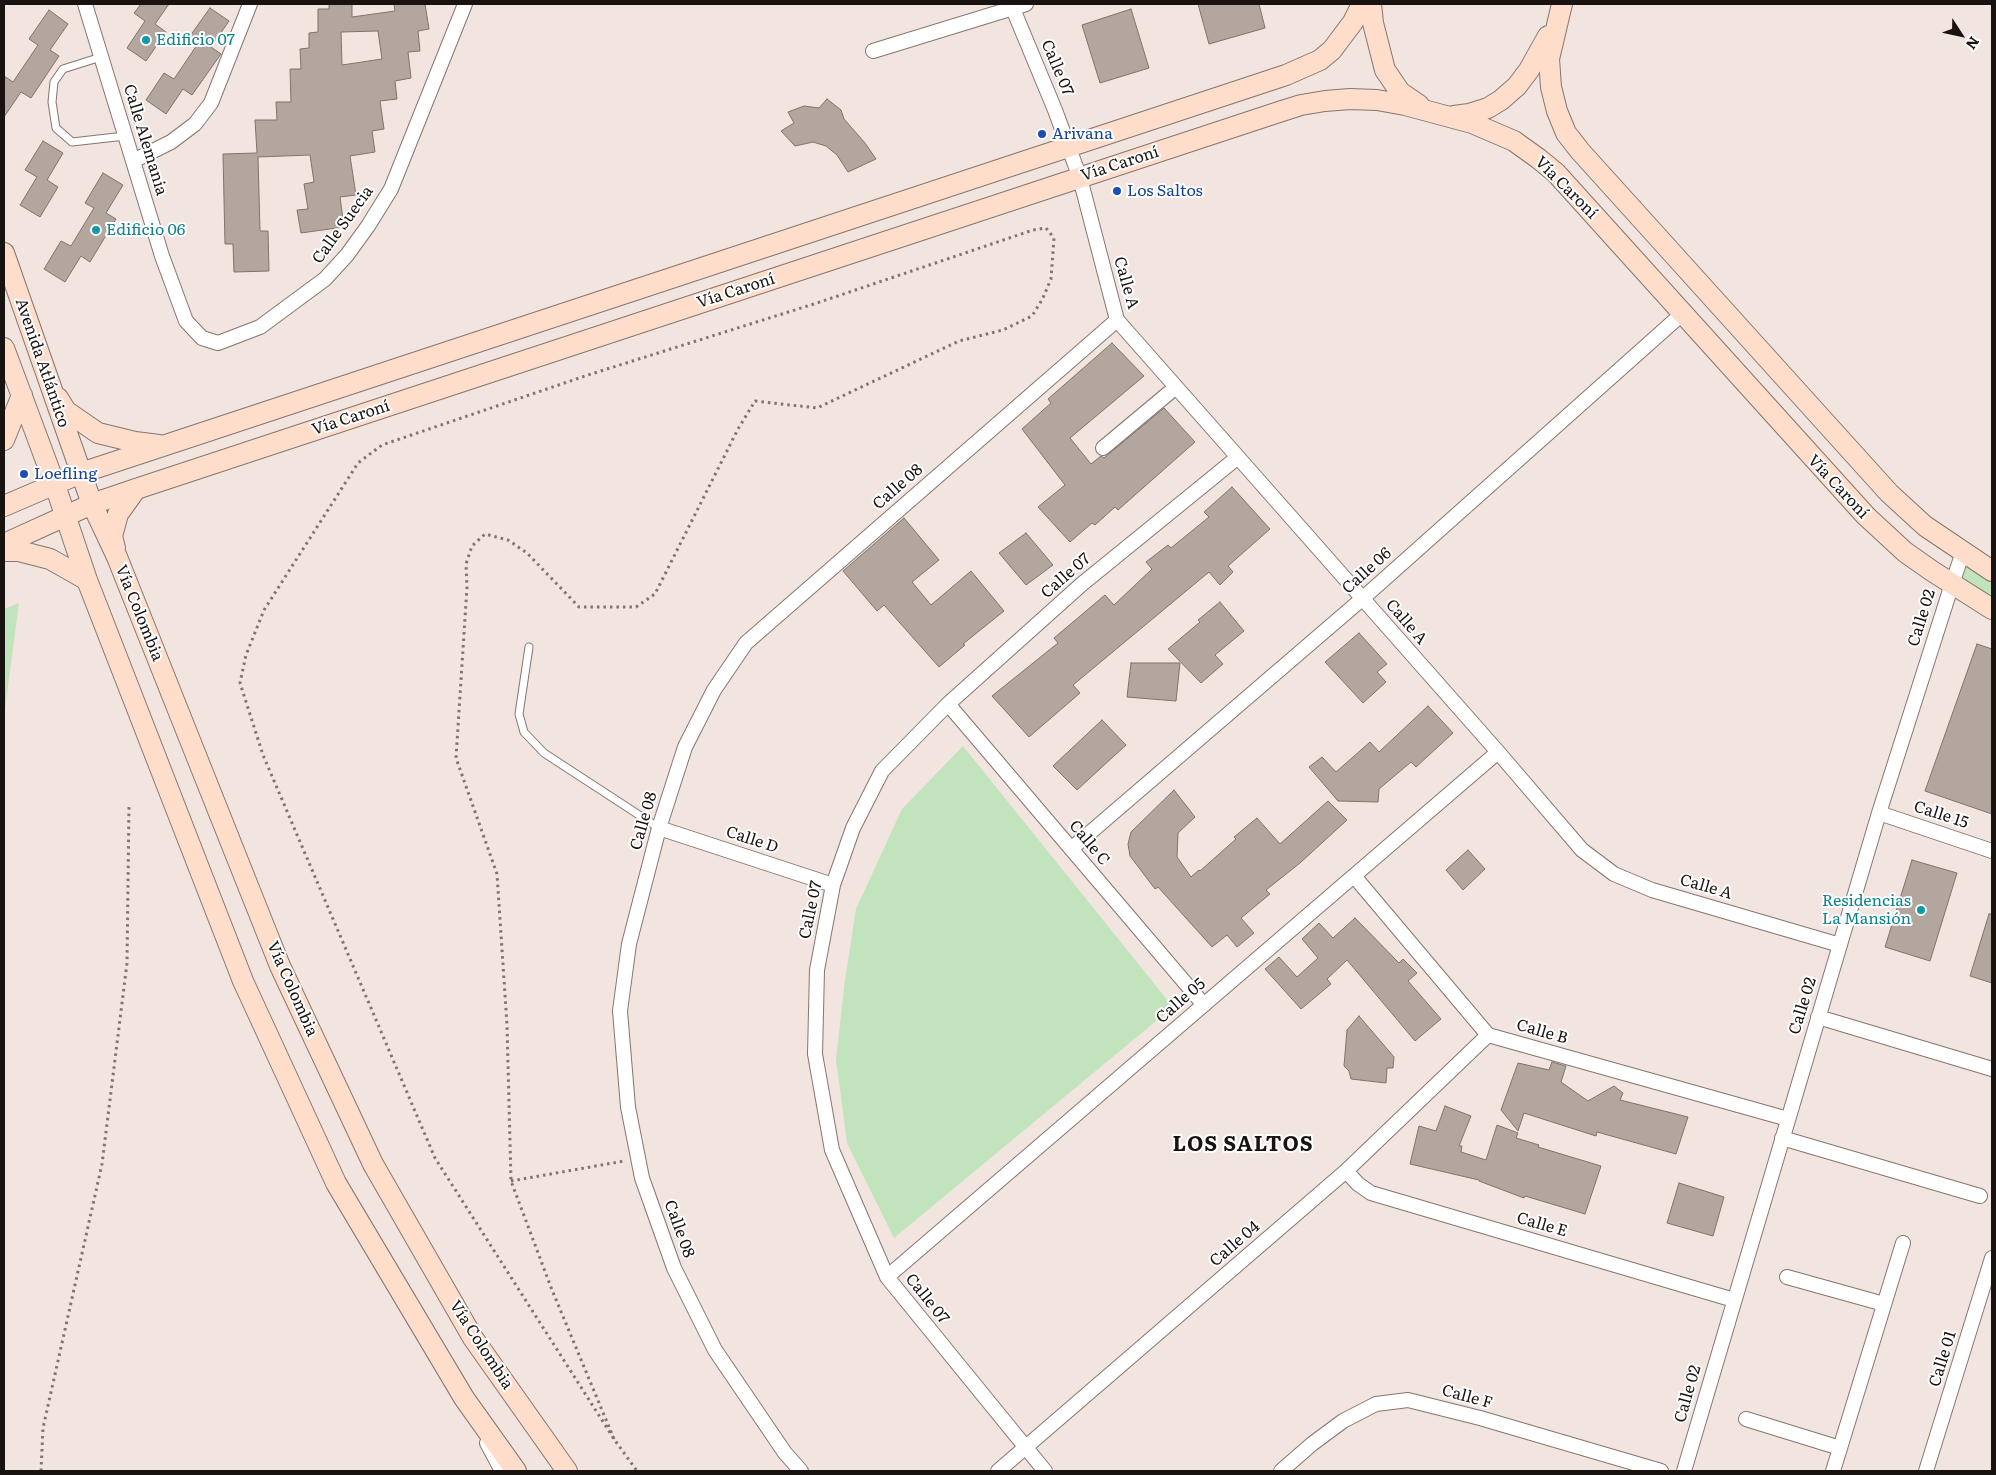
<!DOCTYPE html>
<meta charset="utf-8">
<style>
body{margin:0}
#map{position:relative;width:1996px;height:1475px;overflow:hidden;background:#f2e4de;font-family:Literata,serif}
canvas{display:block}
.frame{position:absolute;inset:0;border:5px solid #181311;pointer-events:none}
.north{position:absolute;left:1936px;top:10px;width:50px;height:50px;-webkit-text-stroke:4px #fff;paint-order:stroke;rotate:125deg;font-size:14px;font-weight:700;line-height:20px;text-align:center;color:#181311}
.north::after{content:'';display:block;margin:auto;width:18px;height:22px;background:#181311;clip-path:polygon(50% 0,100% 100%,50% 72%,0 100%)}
</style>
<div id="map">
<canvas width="1996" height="1475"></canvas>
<div class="frame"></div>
<div class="north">N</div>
</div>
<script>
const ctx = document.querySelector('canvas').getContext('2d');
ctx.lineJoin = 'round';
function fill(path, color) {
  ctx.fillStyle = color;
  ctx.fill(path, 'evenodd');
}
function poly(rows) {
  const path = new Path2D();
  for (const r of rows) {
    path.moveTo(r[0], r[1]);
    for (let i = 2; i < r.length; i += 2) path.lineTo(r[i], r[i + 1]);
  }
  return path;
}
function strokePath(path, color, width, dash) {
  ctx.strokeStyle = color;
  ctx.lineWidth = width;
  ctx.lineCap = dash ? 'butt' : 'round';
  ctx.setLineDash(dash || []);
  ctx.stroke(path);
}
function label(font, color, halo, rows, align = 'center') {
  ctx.font = font + ' Literata,serif';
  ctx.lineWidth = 4;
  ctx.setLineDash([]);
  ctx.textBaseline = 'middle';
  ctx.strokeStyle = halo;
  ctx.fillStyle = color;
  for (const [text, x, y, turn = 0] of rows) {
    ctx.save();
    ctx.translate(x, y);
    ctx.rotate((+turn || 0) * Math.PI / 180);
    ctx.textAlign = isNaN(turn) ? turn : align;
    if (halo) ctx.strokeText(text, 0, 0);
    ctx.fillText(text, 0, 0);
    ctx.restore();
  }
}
fill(poly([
 [1963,552,1992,571,1992,609,1952,584],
 [19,603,4,716,4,609],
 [963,746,1173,1007,894,1238,847,1143,836,1059,845,980,856,909,902,809]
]), '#c2e4bc');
const building = poly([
 [141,4,169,4,155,24,166,32,146,61,127,48,145,21,134,13,141,4],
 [329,4,352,4,352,17,395,11,394,4,425,4,429,29,418,31,420,51,408,52,411,78,395,81,397,99,380,101,384,129,372,131,375,152,350,156,356,195,340,197,344,227,301,233,297,210,308,209,304,184,314,182,310,155,258,157,260,231,268,231,269,271,234,272,233,244,225,244,223,154,257,153,255,120,277,120,276,102,291,102,290,69,301,69,300,49,309,48,309,33,318,32,318,9,329,9,329,4],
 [378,31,382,59,342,65,341,32,378,31],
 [1198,4,1259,4,1265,28,1209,44,1198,4],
 [210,8,229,21,211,47,221,54,192,95,183,89,166,114,146,100,164,73,174,79,199,42,190,36,210,8],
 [1131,9,1149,68,1100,83,1082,25,1131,9],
 [49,10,68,24,50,50,59,56,31,98,21,92,4,117,4,76,13,82,38,45,29,39,49,10],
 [827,99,841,110,844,119,865,143,876,159,848,172,837,155,826,146,813,142,795,146,781,131,794,123,788,112,804,106,819,108,827,99],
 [43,141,63,153,47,180,58,187,40,217,20,205,37,177,25,170,43,141],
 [103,173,123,185,106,213,116,219,90,262,81,256,65,282,44,269,61,241,71,246,94,208,85,203,103,173],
 [1112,343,1144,376,1070,438,1091,464,1101,456,1104,458,1164,408,1195,442,1118,510,1115,507,1095,525,1092,523,1070,542,1038,507,1065,485,1022,429,1051,403,1048,399,1112,343],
 [1232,487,1270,529,1228,566,1233,572,1220,585,1209,572,1073,685,1080,693,1029,737,992,696,1058,643,1054,638,1105,595,1114,605,1152,569,1146,562,1168,545,1171,548,1209,517,1204,512,1232,487],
 [904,518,939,560,912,582,931,605,971,571,1004,611,963,644,965,645,939,667,884,605,877,611,843,571,904,518],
 [1026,533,1053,565,1026,585,999,553,1026,533],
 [1220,602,1244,631,1215,655,1223,664,1201,683,1168,649,1200,622,1198,620,1220,602],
 [1359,633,1387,664,1377,672,1386,682,1363,703,1325,662,1359,633],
 [1977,644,1992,649,1992,814,1925,791,1977,644],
 [1131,663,1180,663,1176,701,1127,697,1131,663],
 [1428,706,1453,733,1416,767,1411,762,1379,789,1378,802,1338,801,1309,767,1322,757,1336,772,1370,742,1379,752,1428,706],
 [1102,720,1126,745,1077,790,1053,766,1102,720],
 [1174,790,1195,817,1178,833,1177,857,1191,877,1199,870,1200,871,1236,839,1234,837,1257,818,1280,844,1328,801,1347,820,1300,863,1266,890,1270,894,1241,918,1254,933,1237,947,1227,935,1212,947,1158,887,1155,889,1130,856,1128,844,1131,832,1174,790],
 [1468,850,1485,869,1463,890,1446,870,1468,850],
 [1912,860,1957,873,1930,961,1885,947,1912,860],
 [1989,914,1992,914,1992,983,1970,976,1989,914],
 [1355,918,1399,963,1403,959,1417,973,1408,981,1441,1019,1415,1041,1347,960,1327,979,1331,984,1301,1009,1265,969,1279,957,1297,977,1318,958,1302,939,1319,923,1333,938,1355,918],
 [1359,1016,1394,1057,1393,1068,1387,1068,1386,1083,1351,1079,1349,1071,1344,1066,1347,1030,1359,1016],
 [1552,1062,1566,1066,1561,1082,1588,1101,1614,1086,1623,1093,1620,1100,1688,1117,1676,1154,1597,1132,1596,1136,1524,1113,1518,1131,1501,1110,1518,1063,1549,1070,1552,1062],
 [1445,1106,1471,1116,1459,1146,1462,1146,1461,1152,1486,1160,1497,1125,1518,1133,1516,1138,1539,1145,1538,1147,1601,1166,1585,1214,1525,1196,1524,1198,1479,1181,1479,1180,1410,1164,1419,1126,1436,1131,1445,1106],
 [1679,1183,1724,1197,1713,1236,1667,1223,1679,1183]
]);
fill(building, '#b3a69f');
strokePath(building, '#7f736d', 1);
const service = poly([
 [101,57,63,69,54,82,52,102,56,128,72,142,125,136],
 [529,647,519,714,524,732,544,753,659,828]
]);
const minor = poly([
 [85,4,162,256,186,321,202,338,218,343,260,327,325,279,347,255,368,226,391,189,465,4],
 [1011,4,1055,110,1080,178,1117,320,1498,752,1582,850,1614,874,1652,890,1840,945],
 [873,51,1026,4],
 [133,161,171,142,195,124,211,103,250,4],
 [1103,448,1176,387],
 [948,704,1204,1005],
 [1879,813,1992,851],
 [659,828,833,885],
 [1071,849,1362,599,1682,314],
 [1354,876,1488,1035,1788,1119],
 [1818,1017,1992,1069],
 [1782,1138,1980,1196],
 [1346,1171,1358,1184,1371,1193,1734,1300],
 [887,1277,1498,752],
 [1787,1277,1884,1304],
 [1746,1419,1840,1448],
 [487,1443,502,1471],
 [801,1471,785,1453,715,1350,674,1268,642,1178,628,1107,620,1011,629,944,659,828,685,747,714,690,746,643,1117,320],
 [998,1471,1346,1171,1488,1035],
 [1045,1471,887,1277,832,1150,815,1054,817,970,833,885,853,828,882,771,948,704,1082,584,1238,457],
 [1281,1471,1312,1444,1343,1421,1376,1404,1408,1400,1480,1418,1661,1471],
 [1684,1471,1879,813,1952,584,1963,552],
 [1833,1471,1903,1243],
 [1926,1471,1992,1258]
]);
const secondary = poly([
 [1371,4,1373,23,1385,70,1400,92,1419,105],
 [1562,4,1549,59,1551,87,1557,111,1566,133,1580,151,1889,493,1925,526,1992,571],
 [1454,116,1469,114,1488,108,1501,100,1517,86,1529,70,1548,36],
 [4,253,92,504,117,557,280,966,373,1164,473,1338,567,1471],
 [4,348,55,485,87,580,243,981,336,1183,464,1398,516,1471],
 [58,398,66,411,98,433,135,442,159,445],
 [4,440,22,395],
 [4,506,81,473,1286,75,1320,60,1332,50,1353,22,1362,4],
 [4,544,92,504,136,489,1282,111,1301,105,1325,101,1350,99,1377,100,1405,105,1472,123,1514,141,1539,159,1556,173,1866,516,1905,552,1932,571,1992,609],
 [115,548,112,536,118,514,136,489],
 [4,551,19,551,50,559,87,580]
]);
strokePath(service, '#847772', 9);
strokePath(minor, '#847772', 16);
strokePath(secondary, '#847772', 22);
strokePath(poly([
 [511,1181,624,1161],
 [614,1439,552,1290,511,1181,507,1025,497,874,456,758,467,587,466,564,472,546,485,534,508,540,527,553,579,607,636,607,655,594,738,429,755,401,817,408,959,341,1003,330,1032,316,1042,300,1051,279,1054,238,1046,228,1033,230,817,303,588,375,382,445,358,463,264,610,246,655,240,683,263,755,435,1158,614,1439,637,1471],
 [41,1471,43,1428,102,1164,127,963,129,805]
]), '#7e7571', 3, [2.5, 4]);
strokePath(service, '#fff', 7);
strokePath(minor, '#fff', 14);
strokePath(secondary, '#ffddcb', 20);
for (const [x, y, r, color] of [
 [146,40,5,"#0f9aa8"],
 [1042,134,5,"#1a4fb4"],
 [1117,191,5,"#1a4fb4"],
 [96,230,5,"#0f9aa8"],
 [24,474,5,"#1a4fb4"],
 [1921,910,5,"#0f9aa8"]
]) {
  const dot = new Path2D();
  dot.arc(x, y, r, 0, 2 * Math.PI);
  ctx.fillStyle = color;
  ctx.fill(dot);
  strokePath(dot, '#fff', 2);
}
label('16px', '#0d838f', '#fff', [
 ["Edificio 07",156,40],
 ["Edificio 06",106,230],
 ["Residencias",1911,901,"right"],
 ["La Mansión",1911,919,"right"]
], 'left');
label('16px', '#181311', '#fff', [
 ["Calle 07",1057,68,67],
 ["Calle Alemania",145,140,73],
 ["Vía Caroní",1120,164,-18],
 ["Vía Caroní",1566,188,45],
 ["Calle Suecia",343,225,-54],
 ["Calle A",1126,283,74],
 ["Vía Caroní",736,291,-18],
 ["Avenida Atlántico",42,363,71],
 ["Vía Caroní",351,418,-18],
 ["Calle 08",898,487,-41],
 ["Vía Caroní",1838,487,47],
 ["Calle 06",1367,571,-42],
 ["Calle 07",1066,576,-41],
 ["Vía Colombia",139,613,68],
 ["Calle 02",1922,618,-73],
 ["Calle A",1406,622,49],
 ["Calle 15",1941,815,18],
 ["Calle 08",644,821,-74],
 ["Calle D",752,840,18],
 ["Calle C",1089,843,50],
 ["Calle A",1706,887,16],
 ["Calle 07",811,910,-78],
 ["Vía Colombia",292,989,66],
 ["Calle 05",1181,1001,-41],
 ["Calle 02",1803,1006,-73],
 ["Calle B",1542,1032,16],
 ["Calle E",1542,1225,16],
 ["Calle 08",679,1229,70],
 ["Calle 04",1235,1244,-41],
 ["Calle 07",927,1299,51],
 ["Vía Colombia",481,1345,57],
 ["Calle 01",1943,1359,-73],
 ["Calle 02",1688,1394,-74],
 ["Calle F",1467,1397,15]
]);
label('16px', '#164399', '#fff', [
 ["Arivana",1052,134],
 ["Los Saltos",1127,191],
 ["Loefling",34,474]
], 'left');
ctx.letterSpacing = '1px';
label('bold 21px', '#181311', '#fff', [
 ["LOS SALTOS",1243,1145]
]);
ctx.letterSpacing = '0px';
</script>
